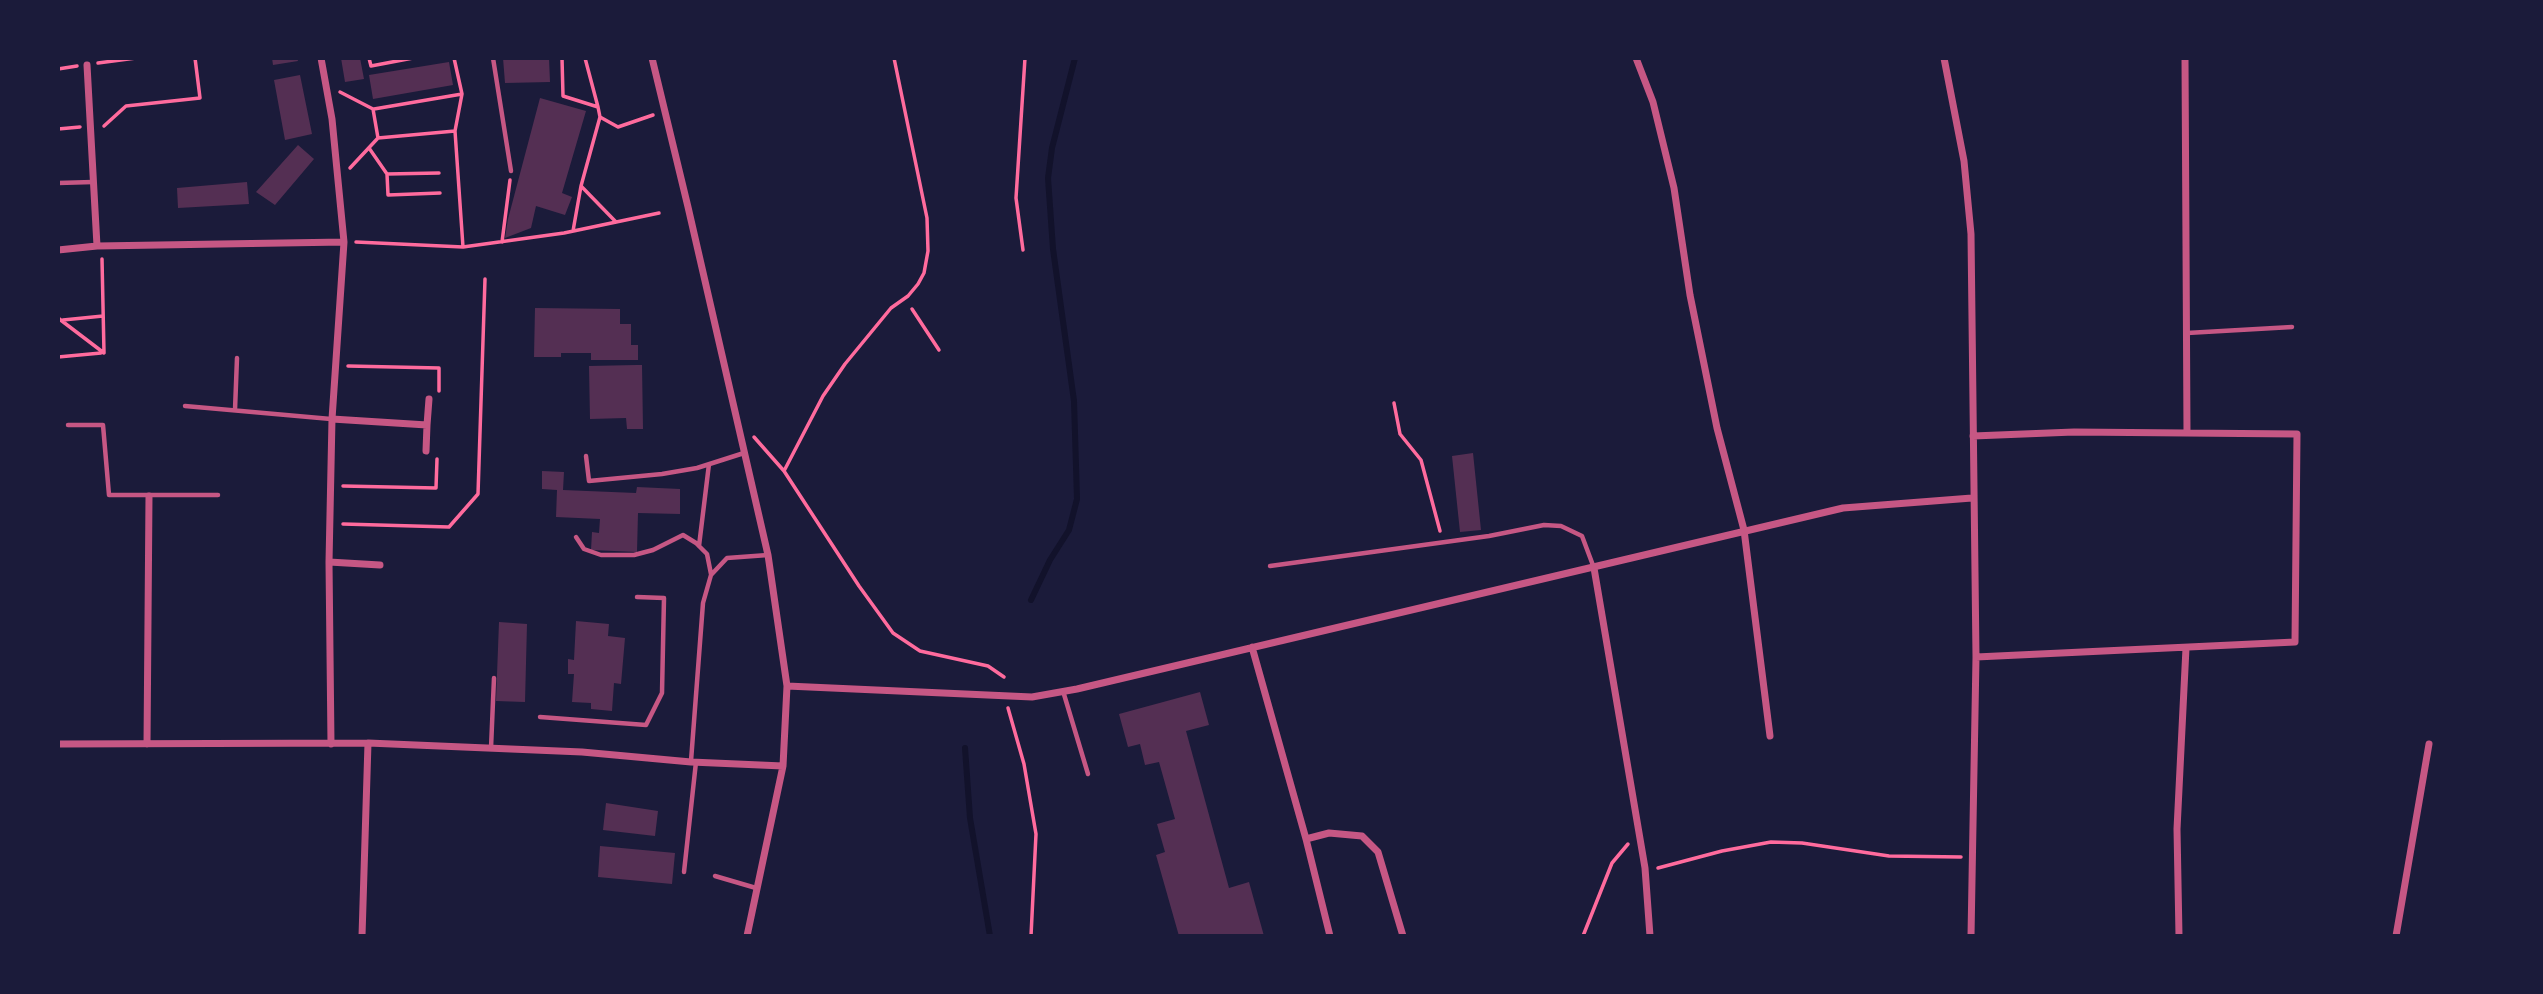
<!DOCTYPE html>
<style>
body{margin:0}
#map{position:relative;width:2543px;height:994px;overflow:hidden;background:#1b1b3a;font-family:"Sofia Sans Condensed",sans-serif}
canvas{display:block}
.frame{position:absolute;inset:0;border:60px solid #1b1b3a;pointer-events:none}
</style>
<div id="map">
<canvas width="2543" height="994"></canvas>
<div class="frame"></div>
</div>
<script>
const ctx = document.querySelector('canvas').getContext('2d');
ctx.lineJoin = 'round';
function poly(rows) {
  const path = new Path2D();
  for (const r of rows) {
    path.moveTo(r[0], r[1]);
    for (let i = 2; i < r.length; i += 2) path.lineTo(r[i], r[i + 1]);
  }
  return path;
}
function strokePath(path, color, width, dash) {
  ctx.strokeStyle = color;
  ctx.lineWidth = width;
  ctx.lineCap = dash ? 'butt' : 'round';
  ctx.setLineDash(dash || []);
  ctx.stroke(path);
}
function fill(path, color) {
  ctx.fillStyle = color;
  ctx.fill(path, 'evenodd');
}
strokePath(poly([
 [1031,600,1050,560,1069,530,1077,499,1074,401,1053,249,1048,178,1052,148,1075,58],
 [965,748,970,818,990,936]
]), '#12122b', 6);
fill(poly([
 [272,58,297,58,298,61,273,65],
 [341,58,360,58,364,79,345,82],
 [503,58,549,58,550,82,505,83],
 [449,62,453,85,373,99,369,75],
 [300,75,312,134,285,140,274,80],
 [540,98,586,111,562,193,572,197,565,215,536,206,531,228,505,238,508,219],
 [298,145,314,159,275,205,256,192],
 [247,182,249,204,178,208,177,188],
 [535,308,620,309,620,324,631,324,631,345,638,345,638,360,591,360,591,353,561,353,561,357,534,357],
 [636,365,642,365,643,429,627,429,626,418,590,419,589,366],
 [1473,453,1481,530,1460,532,1452,456],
 [542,471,564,472,563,490,636,493,637,487,680,489,680,514,638,513,637,552,591,550,592,532,599,533,600,519,556,517,557,490,542,489],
 [576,621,609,624,608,636,625,638,621,684,614,683,612,711,591,709,591,703,572,702,574,674,568,674,568,659,574,660],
 [499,622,527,624,525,702,496,701],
 [1200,692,1209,725,1186,731,1229,888,1249,882,1264,936,1179,936,1156,855,1165,852,1157,824,1175,819,1159,762,1145,765,1140,744,1128,747,1119,714],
 [606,803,658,811,655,836,603,830],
 [600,846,675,853,672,884,598,877]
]), '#542f53');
strokePath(poly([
 [369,58,371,66,413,58],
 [562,58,563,96,598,107,600,117,581,186],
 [585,58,598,107],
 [98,63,136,58],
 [58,69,77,66],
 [340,92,373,109,378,138,350,168],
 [374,109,462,94],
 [600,117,618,127,653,115],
 [104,126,126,106,200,98,195,58],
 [58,129,80,127],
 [455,131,463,247],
 [378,138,455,131,462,94,454,58],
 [369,148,387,174,439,173],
 [387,174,388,195,440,193],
 [573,231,581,186,616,222],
 [356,242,463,247,564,233,659,213],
 [502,242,510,180],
 [1023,250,1016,198,1025,58],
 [912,309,939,350],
 [58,318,104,353,102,259],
 [63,320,103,316],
 [58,357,101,353],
 [348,366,439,368,439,391],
 [1394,403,1400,434,1421,460,1440,531],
 [754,437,784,471,859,586,893,633,920,651,988,666,1004,677],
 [784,471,823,396,845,364,891,308,908,296,918,284,924,273,928,251,927,218,894,58],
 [343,486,436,488,437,459],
 [343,524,449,527,478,494,485,279],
 [1008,708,1024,764,1036,834,1031,936],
 [1658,868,1722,851,1771,842,1802,843,1889,856,1961,857],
 [1583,936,1612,863,1628,844]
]), '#ff6b9d', 3.5);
strokePath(poly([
 [493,58,511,171],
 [58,183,93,182],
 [2187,333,2292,327],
 [185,406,331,419],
 [235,410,237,358],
 [68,425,103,425,109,495,218,495],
 [586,456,589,481,662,474,697,468,744,453],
 [576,537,584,549,601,555,634,555,653,550,683,535,696,543,707,554,711,574],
 [699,546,709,464],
 [1270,566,1489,536,1544,525,1561,526,1582,536,1594,568],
 [1063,691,1088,774],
 [540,717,646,725,662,693,664,598,637,597],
 [491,748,494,678],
 [691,761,703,603,711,575,727,558,768,555],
 [684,872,696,762],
 [715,876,756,888]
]), '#c65784', 4.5);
strokePath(poly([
 [321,58,332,119,344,242,332,419,329,562,331,744],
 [652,58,688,207,768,555,787,686,783,766,747,936],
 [1636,58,1653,102,1674,188,1690,295,1717,428,1744,530,1770,736],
 [1944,58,1964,161,1971,234,1976,657,1971,936],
 [2185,58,2187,433],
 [87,65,97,246],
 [58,250,97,246,344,242],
 [332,419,427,425,429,399],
 [1973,436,2074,432,2297,434,2295,642,1976,657],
 [426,451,427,425],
 [329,562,380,565],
 [1594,568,1645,868,1650,936],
 [1252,647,1306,839,1330,936],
 [787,686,1032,697,1077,689,1843,508,1972,498],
 [58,744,368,743,582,752,691,762,783,766],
 [147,744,149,496],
 [1306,839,1329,833,1362,836,1378,852,1403,936],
 [362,936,368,743],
 [2179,936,2177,829,2186,648],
 [2396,936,2429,744]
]), '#c65784', 7);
</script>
